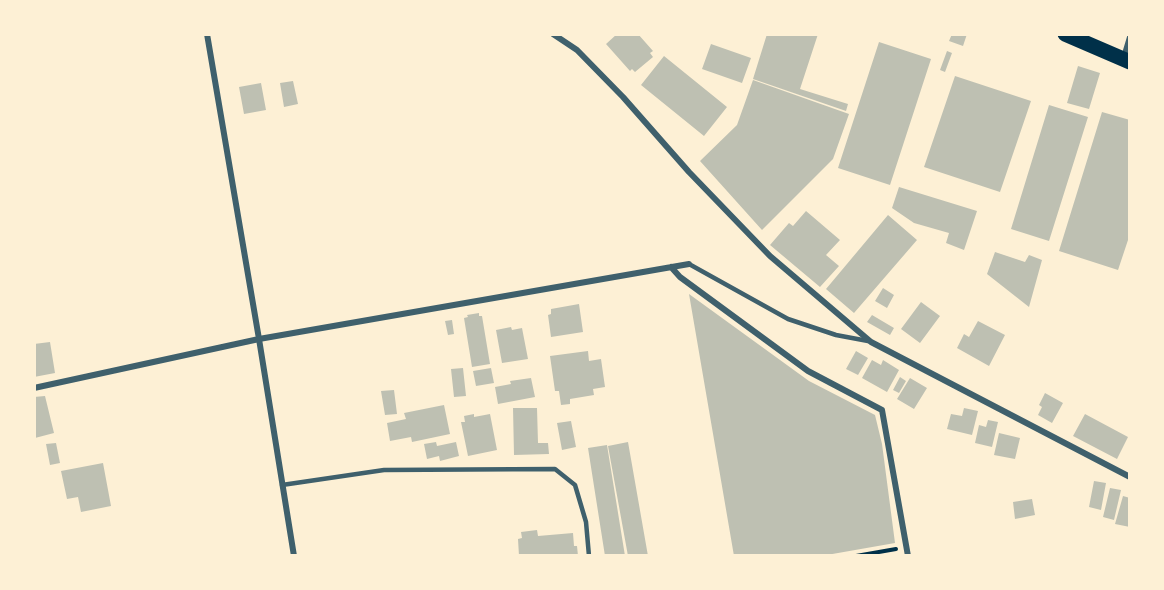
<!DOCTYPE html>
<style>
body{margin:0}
#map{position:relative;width:1164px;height:590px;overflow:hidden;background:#fdf0d5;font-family:Ubuntu,sans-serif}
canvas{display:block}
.frame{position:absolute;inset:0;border:36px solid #fdf0d5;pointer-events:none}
</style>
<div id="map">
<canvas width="1164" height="590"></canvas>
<div class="frame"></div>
</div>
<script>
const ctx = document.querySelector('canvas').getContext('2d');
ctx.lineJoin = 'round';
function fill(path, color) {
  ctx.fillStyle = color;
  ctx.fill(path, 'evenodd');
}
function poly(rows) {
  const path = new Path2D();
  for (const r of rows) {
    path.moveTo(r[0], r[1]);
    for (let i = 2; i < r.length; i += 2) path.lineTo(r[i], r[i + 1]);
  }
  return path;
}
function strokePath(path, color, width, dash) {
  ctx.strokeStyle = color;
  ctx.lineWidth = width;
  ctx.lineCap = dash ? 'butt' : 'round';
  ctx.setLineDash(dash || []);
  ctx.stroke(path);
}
fill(poly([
 [617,34,638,34,653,51,650,53,653,57,635,72,632,69,630,71,606,44],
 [767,34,818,34,800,89,848,104,846,111,753,79],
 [952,34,967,34,963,46,949,41],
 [879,42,931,59,890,185,838,168],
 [711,44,751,58,742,83,702,69],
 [947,51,952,53,945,72,940,70],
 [664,56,727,107,704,136,641,85],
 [1078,66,1100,73,1089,109,1067,103],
 [955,76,1031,101,1000,192,924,167],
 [753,80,849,114,833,159,762,230,700,161,737,125],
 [293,81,298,104,284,107,280,83],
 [261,83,266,110,244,114,239,87],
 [1049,105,1088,117,1049,241,1011,229],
 [1102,112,1130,120,1130,234,1118,270,1059,251],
 [899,187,977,211,964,250,946,243,949,233,914,223,892,208],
 [806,211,840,240,826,255,839,266,820,287,770,245,789,223,793,226],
 [888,215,917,240,854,313,826,289],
 [995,252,1025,262,1029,255,1042,260,1029,307,987,274],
 [883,288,894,295,887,308,875,301],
 [689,294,809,381,875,415,882,444,895,543,821,556,734,556],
 [921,302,940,316,920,343,901,329],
 [579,304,583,332,551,337,548,315,551,314,551,309],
 [479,313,479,316,482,316,490,364,472,367,464,318,468,317,467,315],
 [872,315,894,328,890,335,867,322],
 [452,320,454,334,448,335,445,321],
 [978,321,1005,335,989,366,957,348,964,334,969,337],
 [511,327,512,330,522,328,528,359,502,363,496,330],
 [50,342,55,373,34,377,34,344],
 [588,351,589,361,601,359,605,387,593,389,594,395,570,399,570,404,561,405,559,391,555,391,550,356],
 [856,351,868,358,858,375,846,369],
 [872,360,881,365,883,360,899,370,887,392,862,378],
 [463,368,466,396,454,397,451,369],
 [491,368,494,383,476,386,473,371],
 [900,377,906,381,899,393,893,390],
 [531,378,535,397,498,404,495,387,511,384,510,381],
 [910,378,927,388,914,409,897,399],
 [394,390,397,414,385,415,381,391],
 [1045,393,1063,403,1052,423,1038,415,1042,407,1039,405],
 [45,396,54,433,35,438,34,397],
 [444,405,450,434,412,442,411,437,390,441,387,423,406,419,404,413],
 [513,408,537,408,538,443,548,443,549,454,514,455],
 [964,408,978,411,972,435,947,429,951,414,962,416],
 [474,414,474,417,490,414,497,450,468,456,461,422,465,422,464,416],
 [1085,414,1128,437,1117,459,1073,436],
 [988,420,998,422,992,447,975,443,979,425,986,427],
 [571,421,576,447,562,450,557,423],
 [999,433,1020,438,1015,459,994,455],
 [436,442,437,446,456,442,459,456,440,461,439,456,427,459,424,444],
 [628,442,648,556,628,556,608,446],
 [56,443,60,463,50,465,46,444],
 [607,445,625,556,605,556,588,448],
 [103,463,111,506,81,512,78,497,67,499,61,471],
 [1094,481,1106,483,1101,510,1089,507],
 [1110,488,1121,490,1114,520,1103,517],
 [1123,496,1130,498,1128,507,1130,507,1130,527,1115,524],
 [1032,499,1035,515,1015,519,1013,502],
 [537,530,538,536,573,533,574,546,577,546,578,556,519,556,518,539,522,538,521,532]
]), '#bec0b2');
strokePath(poly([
 [856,556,896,549]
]), '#003049', 4);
strokePath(poly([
 [689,264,788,319,836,335,868,341],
 [282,485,384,470,555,469,575,485,586,522,589,556]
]), '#3f606c', 4.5);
strokePath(poly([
 [207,34,259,339,294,556],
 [553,34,577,50,623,97,689,172,770,256,871,342,1130,477],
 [1124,57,1130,37],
 [671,267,680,277,808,371,882,410,908,556],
 [34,388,259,339,689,264]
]), '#3f606c', 6);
strokePath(poly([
 [1065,34,1130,62]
]), '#003049', 15);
</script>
